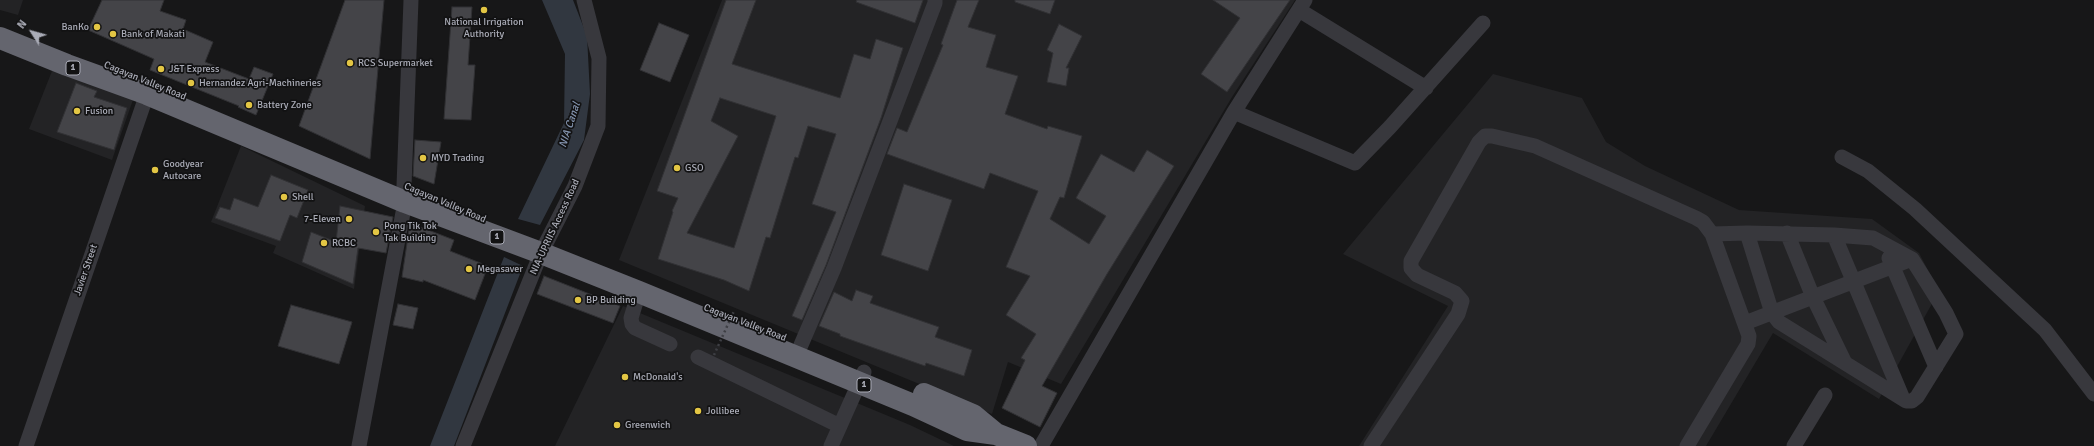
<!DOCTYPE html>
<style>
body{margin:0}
#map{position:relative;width:2094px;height:446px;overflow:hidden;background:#171718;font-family:Signika,sans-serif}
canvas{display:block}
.north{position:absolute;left:12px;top:12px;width:40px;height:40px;-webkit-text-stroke:3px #121213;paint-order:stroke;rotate:307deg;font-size:11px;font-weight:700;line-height:16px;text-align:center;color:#aaacb7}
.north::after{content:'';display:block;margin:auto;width:14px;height:18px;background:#aaacb7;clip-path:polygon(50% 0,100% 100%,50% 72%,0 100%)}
</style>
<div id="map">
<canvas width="2094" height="446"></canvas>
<div class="north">N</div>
</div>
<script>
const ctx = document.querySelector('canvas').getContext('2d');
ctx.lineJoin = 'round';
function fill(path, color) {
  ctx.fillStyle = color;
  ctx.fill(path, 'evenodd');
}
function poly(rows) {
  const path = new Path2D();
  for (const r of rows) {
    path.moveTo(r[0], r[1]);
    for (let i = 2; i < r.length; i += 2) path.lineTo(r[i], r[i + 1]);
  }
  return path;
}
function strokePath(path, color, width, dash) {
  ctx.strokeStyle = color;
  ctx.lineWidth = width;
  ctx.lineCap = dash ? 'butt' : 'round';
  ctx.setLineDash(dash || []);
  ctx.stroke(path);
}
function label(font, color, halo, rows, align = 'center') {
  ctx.font = font + ' Signika,sans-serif';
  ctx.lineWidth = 3.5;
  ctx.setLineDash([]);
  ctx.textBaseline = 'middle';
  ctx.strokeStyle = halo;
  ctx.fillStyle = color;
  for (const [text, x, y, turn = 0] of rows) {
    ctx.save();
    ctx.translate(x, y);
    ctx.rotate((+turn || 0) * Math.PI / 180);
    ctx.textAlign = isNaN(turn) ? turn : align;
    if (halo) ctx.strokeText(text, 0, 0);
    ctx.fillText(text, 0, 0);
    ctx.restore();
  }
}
fill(poly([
 [0,0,23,0,18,15,0,10],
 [722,0,1295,0,1232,97,1061,384,1008,362,992,414,619,260],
 [54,66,135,94,112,160,29,129],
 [1493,74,1582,98,1606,142,1645,166,1739,210,1872,219,1919,253,1939,291,1879,399,1773,333,1706,446,1359,446,1448,306,1343,254],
 [241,146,365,206,354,289,273,253,276,246,211,222],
 [623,306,910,425,954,446,555,446]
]), '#232325');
fill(poly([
 [542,0,573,0,587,36,590,94,584,140,540,225,518,219,564,123,565,54],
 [504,257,523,266,454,446,430,446]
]), '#313740');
const building = poly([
 [102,0,164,0,160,11,186,20,183,29,213,42,205,62,249,79,254,67,273,74,256,115,238,107,239,106,150,70,154,59,88,30,102,0],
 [345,0,384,0,370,159,299,126,345,0],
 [726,0,756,0,732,64,840,98,854,54,870,59,876,39,903,48,881,118,826,265,802,320,792,316,836,212,812,204,836,134,808,126,798,158,795,157,770,238,766,237,749,291,724,280,658,259,673,212,672,211,678,198,657,191,726,0],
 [720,98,776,116,734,248,687,233,738,136,711,121,720,98],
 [857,0,923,0,915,23,856,2,857,0],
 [957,0,979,0,968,27,996,35,986,67,1018,76,1005,114,1047,129,1048,126,1082,136,1064,198,1060,197,1050,219,1089,244,1106,216,1076,198,1101,154,1134,172,1147,150,1174,166,1107,274,1042,386,1057,393,1040,427,1002,408,1025,360,1021,358,1036,334,1006,315,1030,276,1006,267,1038,191,990,173,984,189,887,154,897,128,907,132,943,45,941,44,957,0],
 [1015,0,1055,0,1050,14,1015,2,1015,0],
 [1213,0,1290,0,1227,92,1201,74,1240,18,1213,0],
 [452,7,472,7,468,65,475,65,471,120,444,119,452,7],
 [659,23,689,35,670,82,640,70,659,23],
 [1059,24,1082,36,1066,68,1069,68,1066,86,1047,82,1053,53,1047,50,1059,24],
 [76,83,97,91,94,97,127,108,114,150,57,132,76,83],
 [415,140,441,142,434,184,413,176,415,140],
 [271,175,308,190,297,218,290,215,280,241,215,218,220,207,230,210,234,198,258,207,271,175],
 [904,184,952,200,928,271,881,255,904,184],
 [340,206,393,217,386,253,358,248,353,284,302,262,311,232,336,242,340,206],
 [410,223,454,240,450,251,488,266,475,300,423,280,423,282,402,277,410,223],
 [544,276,620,306,613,323,537,294,544,276],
 [856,290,873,296,870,303,939,327,935,337,972,350,964,376,926,363,925,366,840,336,840,334,819,326,834,292,852,301,856,290],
 [398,304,418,308,413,329,393,325,398,304],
 [291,305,352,322,339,364,278,346,291,305]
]);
fill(building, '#444448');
strokePath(building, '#313134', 1);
strokePath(poly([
 [1299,10,1426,88],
 [1234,112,1355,163,1390,127,1483,23],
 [1842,157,1868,171,1915,209,2045,330,2094,394],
 [1787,233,1813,297,1845,363],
 [1712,234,1747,233,1834,235,1873,238,1912,259,1946,313,1956,334,1917,397,1912,401,1906,401,1779,322,1772,313,1747,233],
 [1834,235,1903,399],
 [1889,258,1936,367],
 [639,292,631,318,632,324,635,328,670,344],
 [1745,323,1912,259],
 [801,345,834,268,935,3,935,0],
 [698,357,840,426],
 [26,446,147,94],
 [359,446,405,202,404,186,411,0],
 [463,446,541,253,575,186,598,126,599,58,584,0],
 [831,446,864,372],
 [1041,446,1234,112,1305,0],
 [1371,446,1458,314,1462,301,1455,293,1417,275,1411,268,1411,261,1479,142,1485,136,1492,136,1535,146,1696,218,1703,222,1712,234,1749,336,1748,344,1687,446],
 [1794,446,1825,395]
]), '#38383d', 15);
strokePath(poly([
 [0,38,67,65,147,94,405,202,541,253,639,292,913,405,967,430,996,434,1026,446],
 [924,394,973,415,996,434]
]), '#64656e', 22);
strokePath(poly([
 [714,355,734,311]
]), '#3e3f44', 2.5, [2, 3]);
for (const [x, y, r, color] of [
 [484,10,4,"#e3c644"],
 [97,27,4,"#e3c644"],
 [113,34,4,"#e3c644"],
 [350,63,4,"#e3c644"],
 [161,69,4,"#e3c644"],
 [191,83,4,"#e3c644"],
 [249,105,4,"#e3c644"],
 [77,111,4,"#e3c644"],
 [423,158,4,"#e3c644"],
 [677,168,4,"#e3c644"],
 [155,170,4,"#e3c644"],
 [284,197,4,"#e3c644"],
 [349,219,4,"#e3c644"],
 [376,232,4,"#e3c644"],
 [324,243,4,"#e3c644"],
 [469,269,4,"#e3c644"],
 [578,300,4,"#e3c644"],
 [625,377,4,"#e3c644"],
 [698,411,4,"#e3c644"],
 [617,425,4,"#e3c644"]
]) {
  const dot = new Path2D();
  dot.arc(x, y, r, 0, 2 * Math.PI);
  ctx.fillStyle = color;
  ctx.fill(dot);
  strokePath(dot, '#121213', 1.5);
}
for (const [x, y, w] of [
 [73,68,14],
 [497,237,14],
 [864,385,14]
]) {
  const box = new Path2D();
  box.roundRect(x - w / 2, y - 7, w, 14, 3);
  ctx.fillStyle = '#121213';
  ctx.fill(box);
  strokePath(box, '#aaacb7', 1);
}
label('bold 9px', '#aaacb7', null, [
 ["1",73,68],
 ["1",497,237],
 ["1",864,385]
]);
label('10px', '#aaacb7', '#121213', [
 ["National Irrigation",484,22,"center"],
 ["Authority",484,34,"center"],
 ["BanKo",89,27,"right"],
 ["Bank of Makati",121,34],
 ["RCS Supermarket",358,63],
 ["J&T Express",169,69],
 ["Hernandez Agri-Machineries",199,83],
 ["Battery Zone",257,105],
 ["Fusion",85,111],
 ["MYD Trading",431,158],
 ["Goodyear",163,164],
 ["Autocare",163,176],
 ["GSO",685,168],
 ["Shell",292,197],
 ["7-Eleven",341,219,"right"],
 ["Pong Tik Tok",384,226],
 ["Tak Building",384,238],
 ["RCBC",332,243],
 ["Megasaver",477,269],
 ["BP Building",586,300],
 ["McDonald's",633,377],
 ["Jollibee",706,411],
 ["Greenwich",625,425]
], 'left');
label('10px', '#aaacb7', '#121213', [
 ["Cagayan Valley Road",145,81,22],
 ["Cagayan Valley Road",445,203,23],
 ["NIA-UPRIIS Access Road",555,227,-65],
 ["Javier Street",86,270,-71],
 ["Cagayan Valley Road",745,323,21]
]);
label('italic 11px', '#8494af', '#121213', [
 ["NIA Canal",570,125,-72]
]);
</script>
